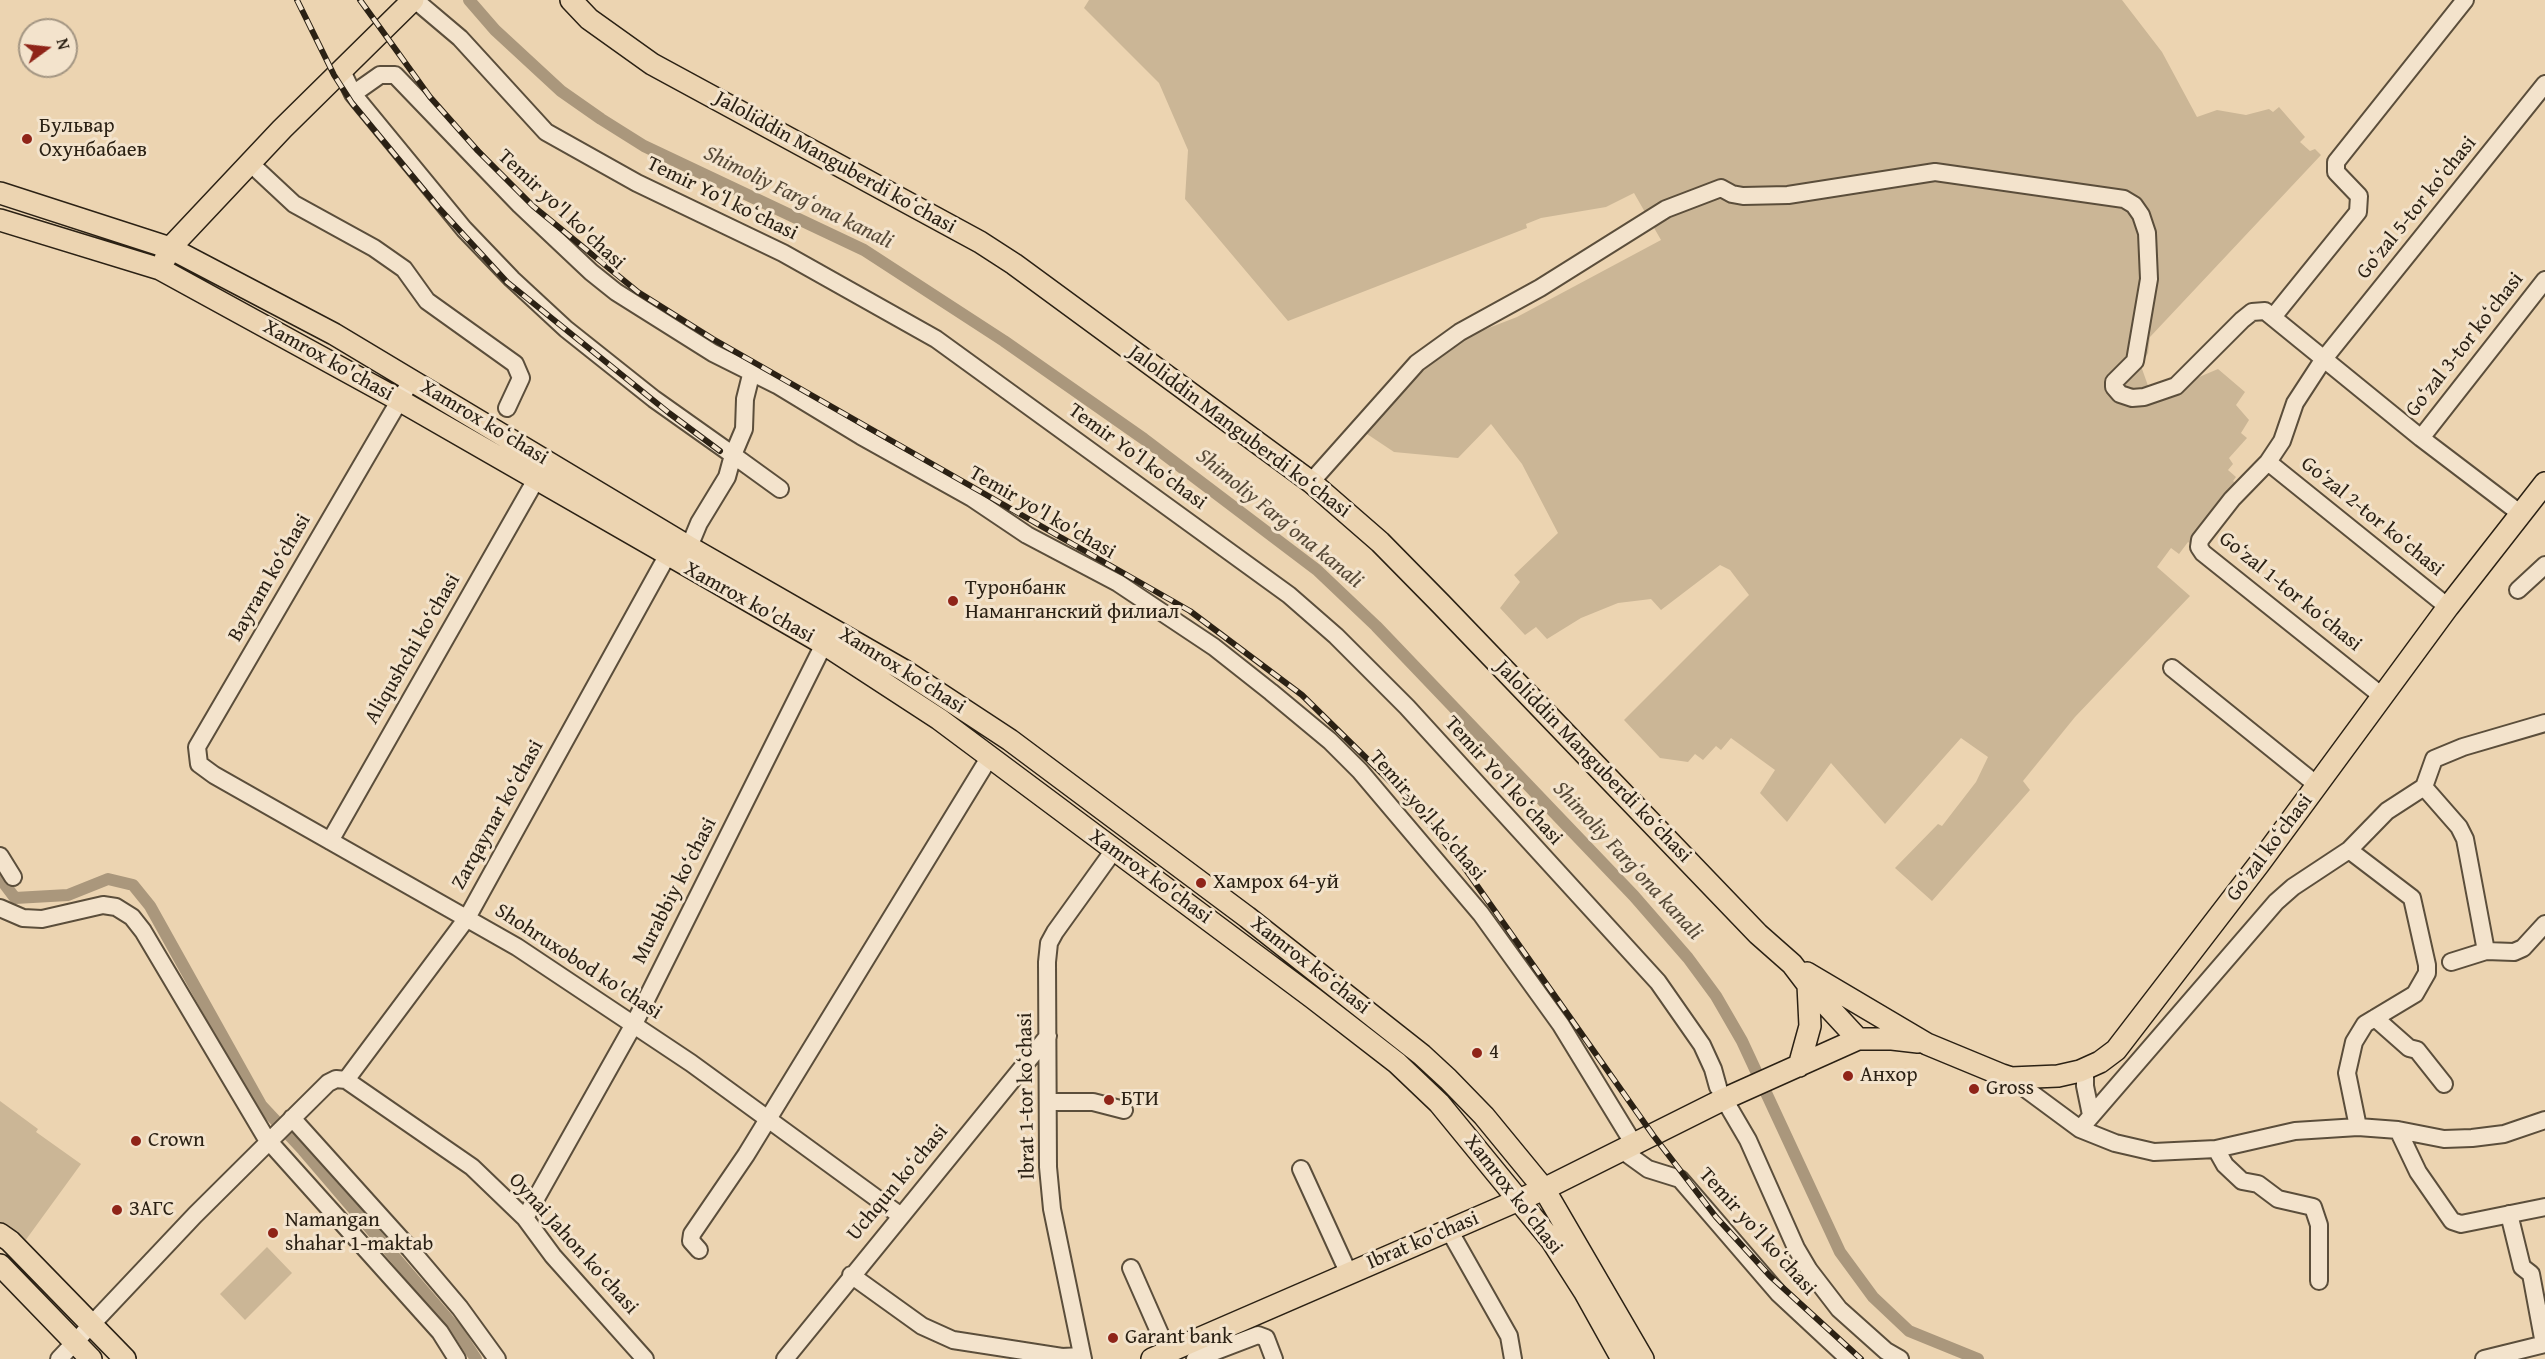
<!DOCTYPE html>
<meta charset="utf-8">
<style>
body{margin:0}
#map{position:relative;width:2545px;height:1359px;overflow:hidden;background:#ecd4b1;font-family:"Gentium Book Plus",serif}
canvas{display:block}
.north{position:absolute;left:18px;top:18px;width:60px;height:60px;box-sizing:border-box;background:#f3e3cc;border:2px solid #a39582;border-radius:50%;rotate:75deg;font-size:16px;font-weight:700;line-height:24px;text-align:center;color:#2b2114}
.north::after{content:'';display:block;margin:auto;width:21px;height:27px;background:#8f2418;clip-path:polygon(50% 0,100% 100%,50% 72%,0 100%)}
</style>
<div id="map">
<canvas width="2545" height="1359"></canvas>
<div class="north">N</div>
</div>
<script>
const ctx = document.querySelector('canvas').getContext('2d');
ctx.lineJoin = 'round';
function fill(path, color) {
  ctx.fillStyle = color;
  ctx.fill(path, 'evenodd');
}
function poly(rows) {
  const path = new Path2D();
  for (const r of rows) {
    path.moveTo(r[0], r[1]);
    for (let i = 2; i < r.length; i += 2) path.lineTo(r[i], r[i + 1]);
  }
  return path;
}
function strokePath(path, color, width, dash) {
  ctx.strokeStyle = color;
  ctx.lineWidth = width;
  ctx.lineCap = dash ? 'butt' : 'round';
  ctx.setLineDash(dash || []);
  ctx.stroke(path);
}
function label(font, color, halo, rows, align = 'center') {
  ctx.font = font + ' "Gentium Book Plus",serif';
  ctx.lineWidth = 6;
  ctx.setLineDash([]);
  ctx.textBaseline = 'middle';
  ctx.strokeStyle = halo;
  ctx.fillStyle = color;
  for (const [text, x, y, turn = 0] of rows) {
    ctx.save();
    ctx.translate(x, y);
    ctx.rotate((+turn || 0) * Math.PI / 180);
    ctx.textAlign = isNaN(turn) ? turn : align;
    if (halo) ctx.strokeText(text, 0, 0);
    ctx.fillText(text, 0, 0);
    ctx.restore();
  }
}
fill(poly([
 [1089,0,2122,0,2162,52,2197,117,2217,110,2246,115,2269,109,2273,112,2279,107,2305,137,2300,142,2310,151,2315,149,2321,155,2150,337,2148,353,2141,366,2152,397,2218,369,2245,392,2236,405,2249,420,2241,433,2247,438,2229,458,2233,464,2228,470,2236,477,2233,481,2238,485,2193,545,2188,542,2179,554,2171,548,2157,567,2190,596,2075,717,2023,781,2030,790,1932,901,1895,868,1938,824,1942,826,1976,782,1988,757,1961,738,1885,824,1831,763,1787,822,1760,793,1775,770,1731,738,1721,750,1716,746,1703,760,1695,754,1688,762,1660,758,1624,720,1749,595,1730,570,1720,565,1661,610,1651,599,1618,603,1581,618,1547,639,1536,627,1525,635,1500,608,1520,582,1514,575,1558,533,1522,464,1491,424,1458,458,1394,452,1361,430,1455,341,1517,317,1661,240,1634,193,1606,207,1541,218,1526,224,1527,228,1288,321,1185,199,1188,150,1159,83,1084,8],
 [0,1101,38,1129,36,1132,81,1164,25,1241,0,1224],
 [267,1247,292,1273,245,1320,220,1294]
]), '#cbb696');
strokePath(poly([
 [469,0,495,30,561,91,601,119,644,146,864,250,1004,341,1144,439,1317,570,1376,626,1634,896,1688,958,1716,996,1742,1041,1840,1252,1873,1297,1909,1331,1978,1359],
 [0,878,15,898,68,895,108,879,133,885,150,906,261,1105,303,1150,457,1330,476,1359]
]), '#aa977c', 12);
const minor = poly([
 [415,0,460,38,546,132,637,183,783,253,936,339,1289,595,1336,636,1407,707,1658,982,1702,1045,1713,1069,1718,1087],
 [341,69,353,94,464,229,512,279,566,329,654,399,733,455,727,477,699,523,689,547,667,556,467,918,346,1080],
 [353,94,380,75,395,75,520,205,591,272,616,292,713,353,777,385,861,436,972,498,1027,535,1118,583,1214,647,1271,692,1330,741,1360,771,1481,914,1561,1025,1635,1146],
 [250,163,294,204,374,248,404,269,427,301,515,364,521,378,507,408],
 [2273,317,2358,212,2359,196,2336,172,2336,162,2465,0],
 [752,371,745,399,744,429,733,455,780,489],
 [412,379,197,747,199,764,214,775,517,947,691,1063,901,1216],
 [2421,438,2545,280],
 [2268,462,2448,607],
 [1311,482,1417,363,1460,332,1540,288,1666,209,1721,188,1732,194,1743,196,1788,195,1935,172,2124,199,2134,205,2141,215,2147,233,2149,279,2135,361,2114,382,2114,387,2120,394,2132,398,2144,397,2176,386,2242,320,2252,312,2265,311,2421,438,2521,514],
 [2518,590,2545,565],
 [2172,668,2317,785],
 [2382,696,2203,553,2199,547,2200,540,2232,499,2268,462,2282,441,2295,403,2323,360,2545,84],
 [2424,787,2459,827,2465,839,2486,951],
 [330,841,542,469],
 [2349,850,2412,898,2427,965,2427,973,2415,994,2365,1024,2354,1042,2347,1073,2358,1127],
 [0,856,13,877],
 [0,908,23,918,42,919,103,905,116,907,132,917,143,931,266,1138,440,1332,457,1359],
 [2451,962,2486,951,2514,952,2523,948,2545,924],
 [2375,1018,2409,1048,2417,1050,2444,1084],
 [2085,1069,2085,1086,2091,1115],
 [2011,1078,2080,1129,2115,1143,2154,1152,2216,1149,2295,1131,2358,1127,2398,1130,2444,1139,2472,1138,2504,1134,2545,1120],
 [346,1080,472,1167,525,1218,553,1256,645,1359],
 [1724,1099,1748,1140,1796,1248,1809,1270,1839,1309,1886,1351,1900,1359],
 [1048,1102,1093,1102,1124,1110],
 [292,1118,410,1249,460,1308,497,1359],
 [2080,1129,2276,902,2293,887,2349,850,2387,811,2424,787,2434,759,2463,747,2545,723],
 [2398,1130,2418,1172,2452,1221,2461,1224,2545,1207],
 [2216,1149,2225,1165,2242,1181,2258,1184,2278,1199,2313,1207,2319,1225,2319,1281],
 [1623,1151,1648,1169,1680,1179,1779,1294,1849,1359],
 [1301,1169,1349,1274],
 [2509,1214,2522,1267,2531,1274,2544,1344],
 [525,1218,634,1024,824,644],
 [1449,1230,1509,1336,1513,1359],
 [699,1250,691,1241,692,1234,746,1155,989,758],
 [1131,1268,1168,1352],
 [851,1275,922,1326,953,1340,1062,1357,1082,1356],
 [59,1359,195,1215,328,1083,336,1079,346,1080],
 [785,1359,1048,1036],
 [1083,1359,1052,1209,1048,1167,1047,962,1049,943,1055,932,1114,850],
 [1195,1359,1258,1335,1266,1338,1274,1359],
 [2484,1359,2545,1344]
]);
const major = poly([
 [571,0,589,19,652,64,980,242,1014,264,1311,482,1380,542,1441,604,1758,934,1792,964,1808,985,1858,1039],
 [0,193,170,248,334,334,689,547,905,671,1010,740,1247,917,1422,1055,1448,1079,1484,1116,1544,1189,1643,1359],
 [0,220,160,269,399,400,824,644,939,719,1313,998,1397,1063,1439,1103,1552,1241,1584,1291,1622,1359],
 [165,259,170,248,282,129,413,0],
 [1807,973,1927,1044,2002,1075,2011,1078,2058,1076,2080,1071,2100,1062,2116,1050,2259,864,2448,607,2545,483],
 [1799,1066,1810,1026,1808,985],
 [0,1234,10,1241,125,1359],
 [0,1265,91,1359],
 [1152,1359,1544,1189,1724,1099,1858,1039,1892,1039,1918,1042]
]);
strokePath(minor, '#5b4e3b', 20);
strokePath(major, '#2b2114', 24);
strokePath(minor, '#f3e3cc', 16);
strokePath(major, '#ecd4b1', 21);
const rail = poly([
 [297,0,334,75,352,103,438,207,507,282,669,413,720,451],
 [360,0,430,97,478,151,533,206,638,292,713,339,1190,611,1302,695,1406,797,1459,860,1653,1135,1716,1217,1770,1276,1861,1359]
]);
strokePath(rail, '#2b2114', 6);
strokePath(rail, '#f3e3cc', 4, [11]);
for (const [x, y, r, color] of [
 [27,139,6,"#8f2418"],
 [953,601,6,"#8f2418"],
 [1201,883,6,"#8f2418"],
 [1477,1053,6,"#8f2418"],
 [1848,1076,6,"#8f2418"],
 [1974,1089,6,"#8f2418"],
 [1109,1100,6,"#8f2418"],
 [136,1141,6,"#8f2418"],
 [117,1210,6,"#8f2418"],
 [273,1233,6,"#8f2418"],
 [1113,1338,6,"#8f2418"]
]) {
  const dot = new Path2D();
  dot.arc(x, y, r, 0, 2 * Math.PI);
  ctx.fillStyle = color;
  ctx.fill(dot);
  strokePath(dot, '#f3e3cc', 2);
}
label('21px', '#2b2114', '#f3e3cc', [
 ["Бульвар",39,127],
 ["Охунбабаев",39,151],
 ["Туронбанк",965,589],
 ["Наманганский филиал",965,613],
 ["Хамрох 64-уй",1213,883],
 ["4",1489,1053],
 ["Анхор",1860,1076],
 ["Gross",1986,1089],
 ["БТИ",1121,1100],
 ["Crown",148,1141],
 ["ЗАГС",129,1210],
 ["Namangan",285,1221],
 ["shahar 1-maktab",285,1245],
 ["Garant bank",1125,1338]
], 'left');
label('21px', '#2b2114', '#f3e3cc', [
 ["Jaloliddin Manguberdi koʻchasi",835,163,29],
 ["Temir Yoʻl koʻchasi",722,199,26],
 ["Goʻzal 5-tor koʻchasi",2417,208,-51],
 ["Temir yo'l ko'chasi",561,210,43],
 ["Goʻzal 3-tor koʻchasi",2465,345,-52],
 ["Xamrox ko'chasi",328,361,29],
 ["Xamrox koʻchasi",484,423,31],
 ["Jaloliddin Manguberdi koʻchasi",1239,432,37],
 ["Temir Yoʻl koʻchasi",1137,457,36],
 ["Temir yo'l ko'chasi",1042,513,30],
 ["Goʻzal 2-tor koʻchasi",2372,517,39],
 ["Bayram ko‘chasi",270,578,-60],
 ["Goʻzal 1-tor koʻchasi",2290,592,39],
 ["Xamrox ko'chasi",749,603,29],
 ["Aliqushchi ko‘chasi",413,649,-60],
 ["Xamrox koʻchasi",902,671,32],
 ["Jaloliddin Manguberdi koʻchasi",1593,762,46],
 ["Temir Yoʻl koʻchasi",1503,781,48],
 ["Zarqaynar ko‘chasi",498,815,-61],
 ["Temir yo'l ko'chasi",1427,816,49],
 ["Goʻzal koʻchasi",2270,848,-53],
 ["Xamrox ko'chasi",1150,877,36],
 ["Murabbiy ko‘chasi",675,891,-63],
 ["Shohruxobod ko'chasi",578,962,33],
 ["Xamrox koʻchasi",1310,966,38],
 ["Ibrat 1-tor koʻchasi",1027,1096,-91],
 ["Uchqun koʻchasi",898,1183,-50],
 ["Xamrox ko'chasi",1513,1195,52],
 ["Temir yoʻl koʻchasi",1757,1232,48],
 ["Ibrat ko'chasi",1423,1241,-23],
 ["Oynai Jahon ko‘chasi",573,1244,48]
]);
label('italic 22px', '#574a38', '#f3e3cc', [
 ["Shimoliy Fargʻona kanali",798,198,26],
 ["Shimoliy Fargʻona kanali",1279,519,39],
 ["Shimoliy Fargʻona kanali",1627,861,47]
]);
</script>
